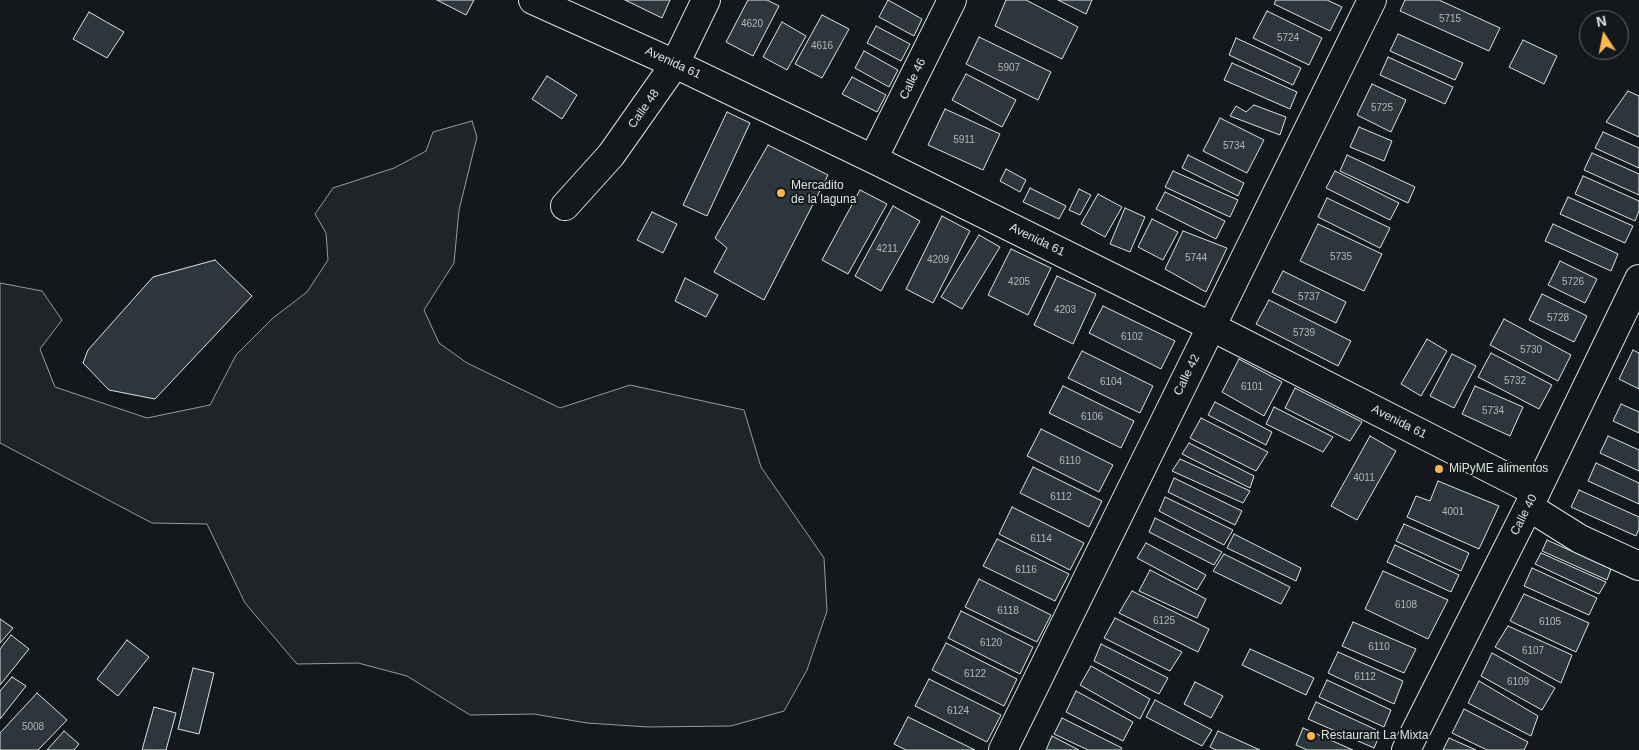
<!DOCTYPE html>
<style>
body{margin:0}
#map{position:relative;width:1639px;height:750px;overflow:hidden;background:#14181c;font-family:Arial,sans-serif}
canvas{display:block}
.north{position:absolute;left:1579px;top:10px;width:50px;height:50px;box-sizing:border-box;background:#14181c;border:1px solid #626a69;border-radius:50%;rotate:349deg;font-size:14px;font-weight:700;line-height:20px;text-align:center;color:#d8e6dc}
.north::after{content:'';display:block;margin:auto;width:18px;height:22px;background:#ffb74d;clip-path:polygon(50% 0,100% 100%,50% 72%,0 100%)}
</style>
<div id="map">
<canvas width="1639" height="750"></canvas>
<div class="north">N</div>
</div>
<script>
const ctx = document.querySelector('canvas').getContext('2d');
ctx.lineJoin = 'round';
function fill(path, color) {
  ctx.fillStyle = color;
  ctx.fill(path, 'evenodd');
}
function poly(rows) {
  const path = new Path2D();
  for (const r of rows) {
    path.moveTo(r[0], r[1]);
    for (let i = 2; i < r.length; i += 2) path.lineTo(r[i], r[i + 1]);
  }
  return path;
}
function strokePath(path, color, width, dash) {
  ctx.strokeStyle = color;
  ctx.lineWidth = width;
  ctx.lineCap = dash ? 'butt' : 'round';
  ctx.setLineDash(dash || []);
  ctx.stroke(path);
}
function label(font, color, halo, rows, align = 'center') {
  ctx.font = font + ' Arial,sans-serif';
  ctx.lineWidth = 4;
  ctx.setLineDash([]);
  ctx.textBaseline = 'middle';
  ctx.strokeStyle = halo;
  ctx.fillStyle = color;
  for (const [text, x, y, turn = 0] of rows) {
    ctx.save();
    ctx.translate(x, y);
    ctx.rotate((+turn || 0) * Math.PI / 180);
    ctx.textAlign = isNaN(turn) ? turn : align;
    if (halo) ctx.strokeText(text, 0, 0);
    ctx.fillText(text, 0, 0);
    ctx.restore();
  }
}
const green = poly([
 [472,121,477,137,459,210,454,263,424,310,439,343,467,363,560,408,630,385,744,410,761,467,824,558,827,611,807,670,784,711,731,726,648,727,587,723,534,714,470,715,407,676,358,663,297,664,245,603,207,524,152,523,0,443,0,283,42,291,62,320,40,349,55,387,147,418,210,405,236,355,273,318,307,292,328,260,326,233,315,214,333,188,394,168,426,151,433,132,472,121]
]);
fill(green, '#202428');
strokePath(green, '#939e99', 1);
const building = poly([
 [437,0,474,0,466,15,437,0],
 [625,0,670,0,662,18,625,0],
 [748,0,767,0,779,6,753,56,726,42,748,0],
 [888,0,922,19,914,36,879,17,888,0],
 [1006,0,1026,0,1078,27,1062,59,995,26,1006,0],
 [1058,0,1092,0,1086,14,1058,0],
 [1276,0,1327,0,1342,7,1330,31,1274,4,1276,0],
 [1405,0,1439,0,1500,28,1489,51,1400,11,1405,0],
 [1267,11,1322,38,1309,65,1253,38,1267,11],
 [89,12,124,32,107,58,73,39,89,12],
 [822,15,849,29,822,78,795,64,822,15],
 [782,22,806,36,787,70,763,57,782,22],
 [876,26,910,44,901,61,867,43,876,26],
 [1398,34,1463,63,1455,80,1390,51,1398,34],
 [979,37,1051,72,1038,100,966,64,979,37],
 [1236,38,1301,68,1293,85,1229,55,1236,38],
 [1523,40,1557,56,1544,84,1509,67,1523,40],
 [864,51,898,70,889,87,855,68,864,51],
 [1388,57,1453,87,1445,104,1380,75,1388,57],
 [1232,63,1297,92,1290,109,1224,80,1232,63],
 [966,74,1016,100,1002,127,952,100,966,74],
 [547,76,577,95,562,119,532,99,547,76],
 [852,77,886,95,877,112,842,94,852,77],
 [1372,84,1406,100,1391,132,1357,115,1372,84],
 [1628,91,1639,96,1639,137,1606,122,1628,91],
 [1254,105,1286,117,1280,135,1230,116,1236,106,1246,112,1254,105],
 [945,109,1000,134,983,170,928,145,945,109],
 [727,112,750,123,707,216,683,205,727,112],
 [1220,118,1264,140,1247,173,1203,151,1220,118],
 [1359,127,1392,141,1384,161,1350,147,1359,127],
 [1603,132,1639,148,1639,168,1595,148,1603,132],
 [768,145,828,175,764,300,714,272,727,248,715,238,768,145],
 [1592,153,1639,174,1639,195,1584,170,1592,153],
 [1188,155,1244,183,1238,196,1182,168,1188,155],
 [1347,155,1415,187,1408,203,1340,171,1347,155],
 [1006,169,1026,180,1020,192,1000,181,1006,169],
 [1173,171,1238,200,1230,217,1165,187,1173,171],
 [1335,171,1399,203,1390,220,1326,188,1335,171],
 [1583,176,1639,201,1639,211,1635,221,1575,194,1583,176],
 [1030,188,1066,206,1059,219,1023,202,1030,188],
 [1079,189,1091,195,1080,215,1069,210,1079,189],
 [860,190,887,204,848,274,822,260,860,190],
 [1165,192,1225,221,1216,239,1156,209,1165,192],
 [1098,194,1122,207,1105,237,1081,224,1098,194],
 [1568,197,1633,226,1625,243,1560,214,1568,197],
 [1327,198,1390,228,1380,248,1318,217,1327,198],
 [893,206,920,221,881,291,855,276,893,206],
 [1125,208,1145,217,1130,252,1110,244,1125,208],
 [652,212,677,224,663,253,637,240,652,212],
 [942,216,970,231,933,303,906,289,942,216],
 [1152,219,1178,232,1163,260,1138,247,1152,219],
 [1318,224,1382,254,1364,291,1300,261,1318,224],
 [1553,224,1618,254,1611,271,1545,241,1553,224],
 [1183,231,1227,248,1206,292,1165,269,1183,231],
 [979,235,1000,247,962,309,941,297,979,235],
 [1011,249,1051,268,1028,315,988,295,1011,249],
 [215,260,252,296,155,399,109,390,83,363,88,350,153,277,215,260],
 [1560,261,1597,279,1585,303,1548,285,1560,261],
 [1283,271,1346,302,1336,323,1272,292,1283,271],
 [1057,276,1096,294,1073,344,1034,325,1057,276],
 [685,278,718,295,706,317,675,301,685,278],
 [1542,294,1587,316,1574,342,1529,320,1542,294],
 [1269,300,1351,341,1338,366,1256,324,1269,300],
 [1103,306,1175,341,1161,369,1089,333,1103,306],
 [1504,319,1571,355,1558,381,1490,345,1504,319],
 [1427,339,1447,351,1421,396,1401,384,1427,339],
 [1633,350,1639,353,1639,389,1619,379,1633,350],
 [1082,351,1153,386,1140,413,1068,378,1082,351],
 [1491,353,1552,385,1539,409,1478,377,1491,353],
 [1452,354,1476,366,1454,408,1430,396,1452,354],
 [1239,359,1282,382,1264,416,1222,392,1239,359],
 [1063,386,1134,421,1121,448,1049,413,1063,386],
 [1475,386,1523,407,1510,436,1462,414,1475,386],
 [1295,388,1362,422,1350,441,1285,408,1295,388],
 [1215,402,1272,432,1266,445,1208,415,1215,402],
 [1621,404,1639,412,1639,433,1613,421,1621,404],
 [1274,407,1333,437,1323,452,1266,424,1274,407],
 [1201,418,1268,452,1256,471,1190,438,1201,418],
 [1041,429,1113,465,1099,492,1027,456,1041,429],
 [1370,436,1396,451,1357,520,1331,506,1370,436],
 [1608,436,1639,450,1639,471,1600,453,1608,436],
 [1189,443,1254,476,1250,488,1182,454,1189,443],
 [1180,459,1250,491,1243,503,1172,471,1180,459],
 [1596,463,1639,483,1639,504,1588,481,1596,463],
 [1033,467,1102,501,1089,527,1020,493,1033,467],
 [1174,478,1242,511,1235,525,1168,492,1174,478],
 [1438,481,1499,506,1479,549,1407,517,1416,496,1430,501,1438,481],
 [1579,490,1639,517,1639,529,1636,536,1571,507,1579,490],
 [1165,497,1233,530,1224,545,1159,511,1165,497],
 [1012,507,1084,543,1070,570,999,534,1012,507],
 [1155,518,1222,552,1214,565,1149,532,1155,518],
 [1404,524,1469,553,1461,571,1396,541,1404,524],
 [1234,534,1301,568,1296,581,1227,548,1234,534],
 [997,539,1069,574,1055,601,983,566,997,539],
 [1547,540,1611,569,1607,580,1542,551,1547,540],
 [1146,543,1206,575,1197,590,1137,558,1146,543],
 [1395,545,1459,575,1451,592,1387,562,1395,545],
 [1541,553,1606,582,1599,594,1535,564,1541,553],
 [1224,554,1290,587,1281,604,1213,571,1224,554],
 [1532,568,1597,598,1589,615,1524,586,1532,568],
 [1150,570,1206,599,1197,618,1139,591,1150,570],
 [1383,571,1448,600,1428,639,1365,609,1383,571],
 [979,579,1051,615,1037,642,965,607,979,579],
 [1132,591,1209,629,1198,652,1119,613,1132,591],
 [1524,594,1589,623,1576,652,1510,621,1524,594],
 [961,611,1033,647,1020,674,948,638,961,611],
 [1115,618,1182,652,1170,671,1104,638,1115,618],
 [0,619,13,628,0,643,0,619],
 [1353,622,1416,649,1404,673,1342,646,1353,622],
 [1508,626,1572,655,1561,683,1495,647,1508,626],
 [11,635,29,649,0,685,0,649,11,635],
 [127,640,149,657,118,696,97,679,127,640],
 [946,643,1017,679,1004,706,932,670,946,643],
 [1101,644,1168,678,1159,694,1094,661,1101,644],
 [1250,649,1314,678,1306,695,1242,665,1250,649],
 [1338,652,1403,681,1394,704,1328,673,1338,652],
 [1492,653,1555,688,1542,710,1481,676,1492,653],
 [1091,666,1150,699,1140,719,1080,685,1091,666],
 [193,668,214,673,199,734,178,729,193,668],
 [12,677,26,686,0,719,0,691,12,677],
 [929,679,1001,715,987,742,915,706,929,679],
 [1327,680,1391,710,1384,727,1319,697,1327,680],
 [1479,681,1538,716,1531,736,1468,703,1479,681],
 [1195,682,1223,696,1211,718,1184,704,1195,682],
 [1076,691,1133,722,1123,741,1066,712,1076,691],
 [37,693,67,720,38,750,0,750,0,733,37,693],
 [1155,700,1212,730,1202,746,1146,717,1155,700],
 [1316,702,1381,732,1374,748,1308,719,1316,702],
 [154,707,176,713,166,750,142,750,154,707],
 [1464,709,1528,742,1524,750,1487,750,1452,733,1464,709],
 [908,717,975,750,906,750,894,744,908,717],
 [1062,718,1122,748,1121,750,1088,750,1054,734,1062,718],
 [1303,728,1353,750,1307,750,1296,745,1303,728],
 [64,731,79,744,74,750,47,750,64,731],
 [1218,731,1260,750,1216,750,1210,747,1218,731],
 [1052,736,1079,750,1046,750,1052,736],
 [1449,738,1476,750,1443,750,1449,738]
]);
fill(building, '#2c363c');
strokePath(building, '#d8e6dc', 1);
const minor = poly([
 [533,0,675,64,873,159,1210,326,1536,492],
 [873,159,952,0],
 [565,206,611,155,675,64,706,0],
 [1529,507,1580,539,1639,566],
 [1003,750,1372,0]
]);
const secondary = poly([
 [1406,750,1536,492,1639,279]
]);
strokePath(minor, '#d8e6dc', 30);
strokePath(secondary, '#d8e6dc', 30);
strokePath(minor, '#14181c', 28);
strokePath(secondary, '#14181c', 28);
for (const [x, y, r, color] of [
 [781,193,5,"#ffb74d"],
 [1439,469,5,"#ffb74d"],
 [1311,736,5,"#ffb74d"]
]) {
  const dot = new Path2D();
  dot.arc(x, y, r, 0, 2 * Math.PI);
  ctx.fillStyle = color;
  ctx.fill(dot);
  strokePath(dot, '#14181c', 2);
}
label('10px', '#adbab4', null, [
 ["5715",1450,19],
 ["4620",752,24],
 ["5724",1288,38],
 ["4616",822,46],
 ["5907",1009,68],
 ["5725",1382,108],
 ["5911",964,140],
 ["5734",1234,146],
 ["4211",887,249],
 ["5735",1341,257],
 ["5744",1196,258],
 ["4209",938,260],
 ["4205",1019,282],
 ["5726",1573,282],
 ["5737",1309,297],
 ["4203",1065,310],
 ["5728",1558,318],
 ["5739",1304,333],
 ["6102",1132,337],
 ["5730",1531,350],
 ["5732",1515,381],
 ["6104",1111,382],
 ["6101",1252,387],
 ["5734",1493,411],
 ["6106",1092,417],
 ["6110",1070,461],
 ["4011",1364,478],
 ["6112",1061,497],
 ["4001",1453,512],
 ["6114",1041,539],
 ["6116",1026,570],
 ["6108",1406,605],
 ["6118",1008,611],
 ["6125",1164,621],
 ["6105",1550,622],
 ["6120",991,643],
 ["6110",1379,647],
 ["6107",1533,651],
 ["6122",975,674],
 ["6112",1365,677],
 ["6109",1518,682],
 ["6124",958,711],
 ["5008",33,727]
]);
label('12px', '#d8e6dc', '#14181c', [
 ["Avenida 61",673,63,25],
 ["Calle 46",913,79,-64],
 ["Calle 48",644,109,-55],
 ["Avenida 61",1037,240,26],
 ["Calle 42",1187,375,-64],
 ["Avenida 61",1399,422,27],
 ["Calle 40",1524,515,-63]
]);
label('12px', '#d8e6dc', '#14181c', [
 ["Mercadito",791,186],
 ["de la laguna",791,200],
 ["MiPyME alimentos",1449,469],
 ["Restaurant La Mixta",1321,736]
], 'left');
</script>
